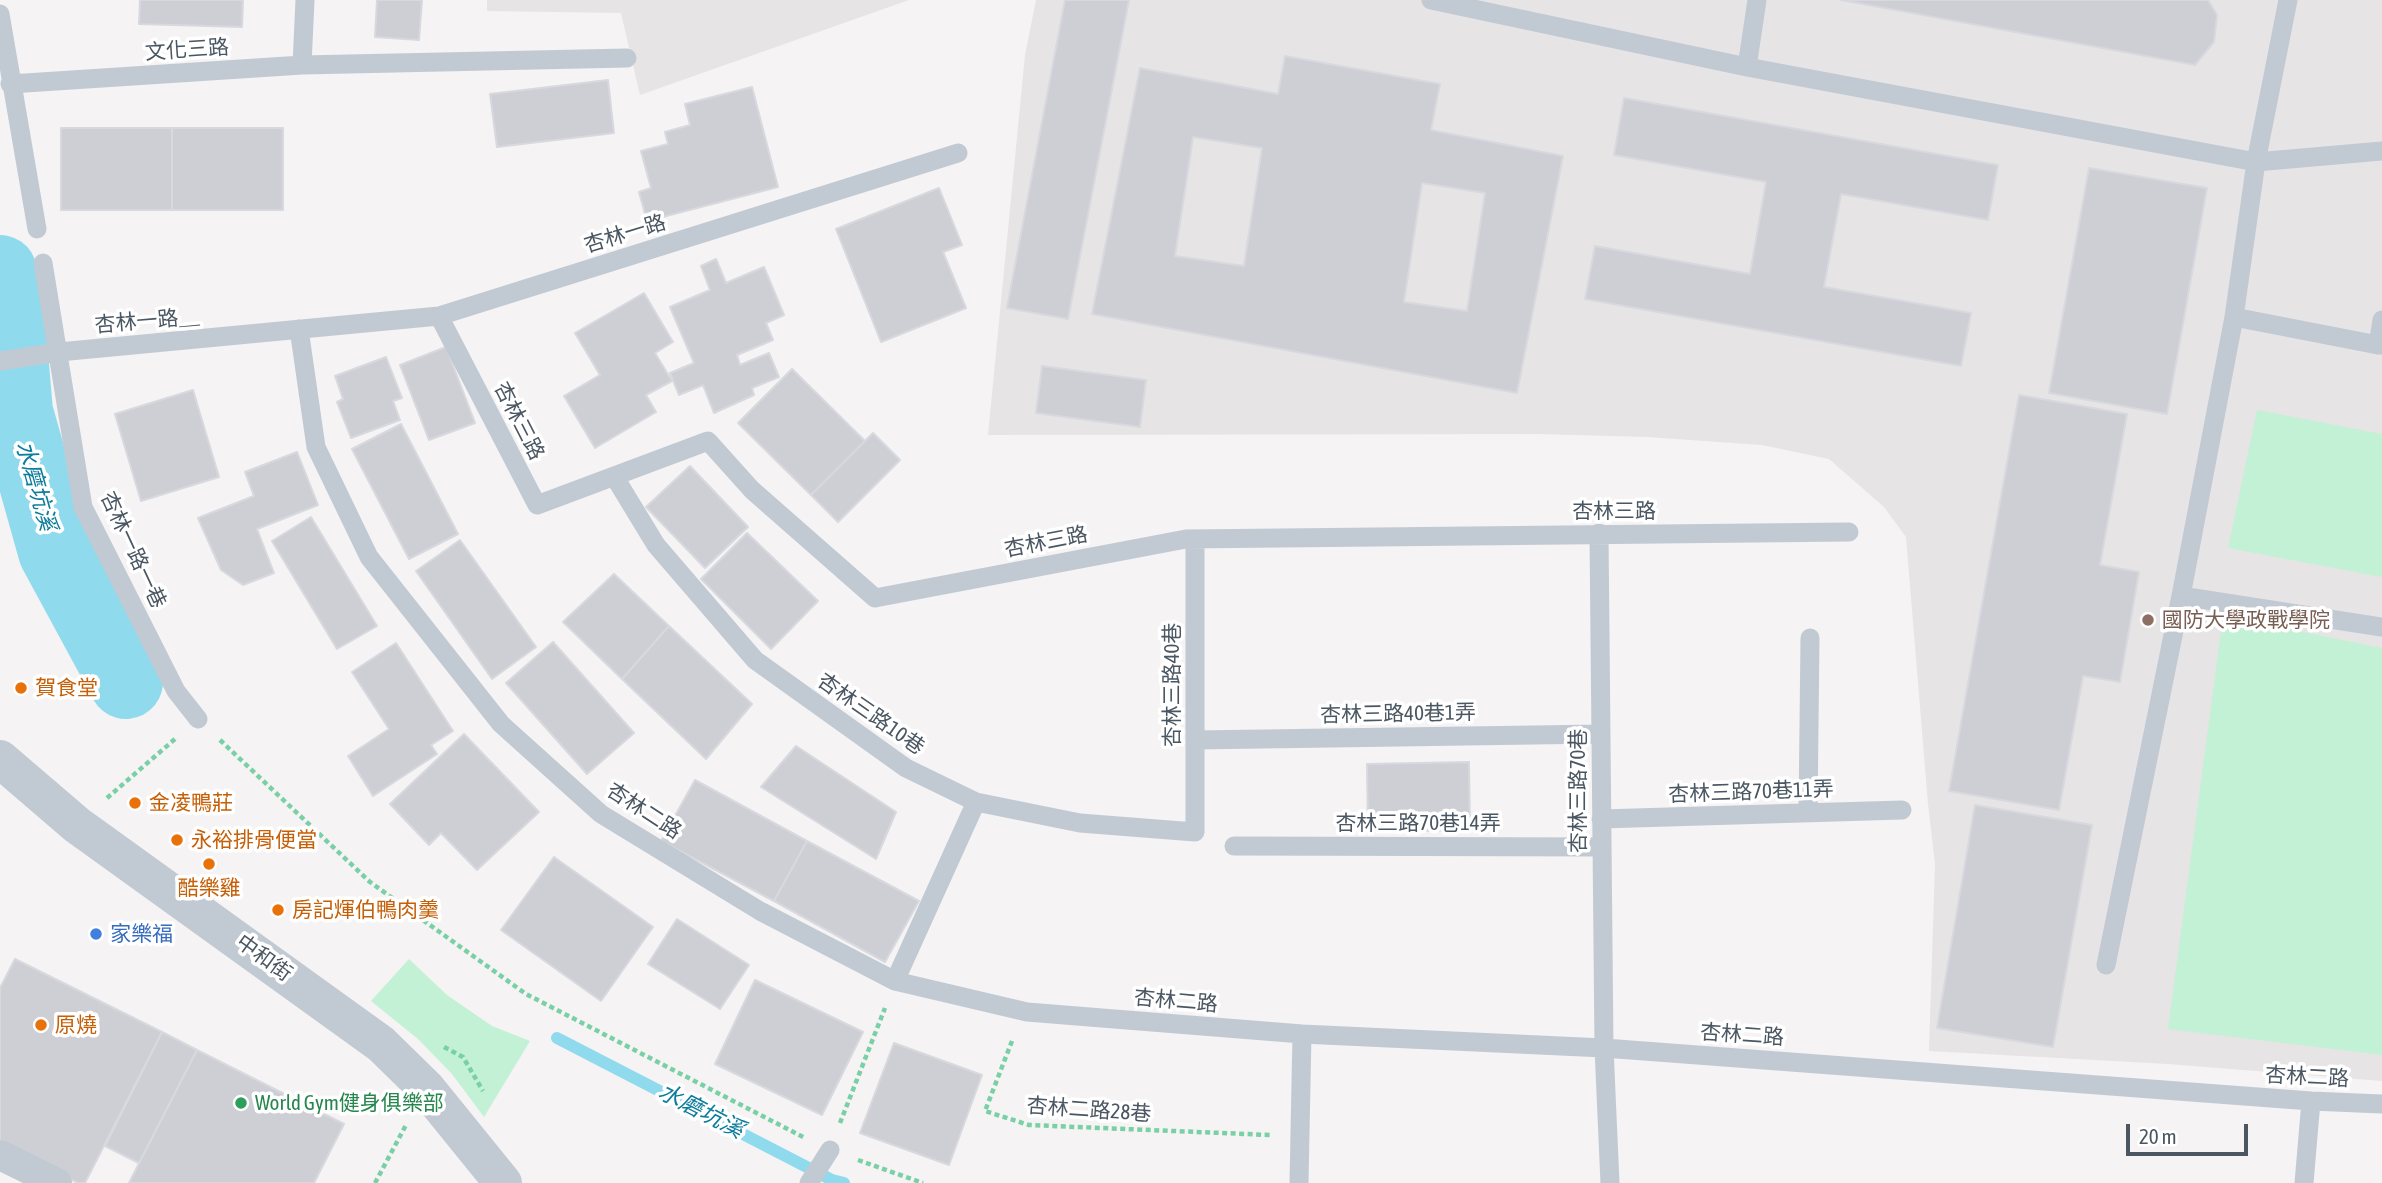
<!DOCTYPE html>
<meta charset="utf-8">
<style>
body{margin:0}
#map{position:relative;width:2382px;height:1183px;overflow:hidden;background:#f5f3f3;font-family:"Asap Condensed",sans-serif}
canvas{display:block}
.scale{position:absolute;left:2126px;top:1124px;width:122px;height:32px;box-sizing:border-box;border:4px solid #4a5661;border-top:0;padding-left:9px;font-size:21px;line-height:24px;white-space:nowrap;color:#4a5661;-webkit-text-stroke:5px #fff;paint-order:stroke}
</style>
<div id="map">
<canvas width="2382" height="1183"></canvas>
<div class="scale">20 m</div>
</div>
<script>
const ctx = document.querySelector('canvas').getContext('2d');
ctx.lineJoin = 'round';
function fill(path, color) {
  ctx.fillStyle = color;
  ctx.fill(path, 'evenodd');
}
function poly(rows) {
  const path = new Path2D();
  for (const r of rows) {
    path.moveTo(r[0], r[1]);
    for (let i = 2; i < r.length; i += 2) path.lineTo(r[i], r[i + 1]);
  }
  return path;
}
function strokePath(path, color, width, dash) {
  ctx.strokeStyle = color;
  ctx.lineWidth = width;
  ctx.lineCap = dash ? 'butt' : 'round';
  ctx.setLineDash(dash || []);
  ctx.stroke(path);
}
function label(font, color, halo, rows, align = 'center') {
  ctx.font = font + ' "Asap Condensed","Noto Sans TC",sans-serif';
  ctx.lineWidth = 7;
  ctx.setLineDash([]);
  ctx.textBaseline = 'middle';
  ctx.strokeStyle = halo;
  ctx.fillStyle = color;
  for (const [text, x, y, turn = 0] of rows) {
    ctx.save();
    ctx.translate(x, y);
    ctx.rotate((+turn || 0) * Math.PI / 180);
    ctx.textAlign = isNaN(turn) ? turn : align;
    if (halo) ctx.strokeText(text, 0, 0);
    ctx.fillText(text, 0, 0);
    ctx.restore();
  }
}
fill(poly([
 [487,0,909,0,640,95,621,13,487,11],
 [1036,0,2382,0,2382,1081,2168,1064,1929,1051,1935,864,1928,804,1906,537,1884,507,1829,459,1762,445,1647,437,1538,434,988,435,1025,55]
]), '#e6e4e5');
fill(poly([
 [2257,410,2382,434,2382,577,2228,548],
 [2223,616,2382,648,2382,1055,2168,1029],
 [409,959,447,995,492,1026,530,1041,484,1117,452,1074,418,1039,371,1001]
]), '#c3f1d5');
strokePath(poly([
 [557,1038,832,1180,844,1183]
]), '#90daee', 12);
strokePath(poly([
 [0,272,8,319,16,412,55,551,126,682]
]), '#90daee', 74);
const building = poly([
 [140,0,243,0,242,27,139,24,140,0],
 [377,0,422,0,419,40,375,37,377,0],
 [1065,0,1129,0,1068,319,1007,308,1065,0],
 [1841,0,2208,0,2217,15,2214,42,2195,65,1841,0],
 [1285,56,1440,84,1431,130,1563,156,1517,393,1092,314,1140,68,1278,94,1285,56],
 [1193,137,1262,148,1244,266,1175,256,1193,137],
 [1422,183,1485,193,1467,311,1404,302,1422,183],
 [608,80,614,133,497,147,490,94,608,80],
 [752,87,778,187,647,221,639,192,651,188,641,151,668,144,665,132,690,125,685,104,752,87],
 [1624,98,1998,165,1988,220,1841,194,1824,287,1971,313,1961,366,1585,299,1595,246,1750,274,1766,182,1614,155,1624,98],
 [61,128,172,128,172,210,61,210,61,128],
 [172,128,283,128,283,210,172,210,172,128],
 [2089,168,2207,188,2167,414,2049,393,2089,168],
 [939,188,962,245,943,252,966,308,881,342,836,229,939,188],
 [716,259,726,283,764,267,784,315,766,323,773,340,737,355,740,365,769,353,779,377,752,388,754,395,714,413,703,385,679,395,670,373,694,363,670,307,710,290,701,266,716,259],
 [644,293,673,342,655,353,672,381,646,395,656,412,595,448,564,396,600,375,575,333,644,293],
 [446,347,475,423,429,440,400,365,446,347],
 [386,357,402,398,393,401,400,420,351,438,337,402,343,399,335,376,386,357],
 [1042,366,1146,380,1140,427,1036,413,1042,366],
 [792,369,865,441,811,495,738,423,792,369],
 [193,390,219,477,141,501,115,414,193,390],
 [2019,395,2127,414,2100,565,2139,572,2120,682,2083,676,2059,810,1949,791,2019,395],
 [401,424,458,534,409,559,352,449,401,424],
 [873,433,900,460,838,522,811,495,873,433],
 [297,452,318,505,257,529,274,573,243,585,221,570,198,518,254,496,245,472,297,452],
 [690,466,748,527,705,568,646,507,690,466],
 [311,517,377,626,337,649,272,541,311,517],
 [747,533,818,601,771,649,701,579,747,533],
 [460,540,536,647,492,679,416,571,460,540],
 [614,574,669,626,622,679,563,622,614,574],
 [669,626,752,704,706,759,622,679,669,626],
 [553,642,634,733,587,774,506,683,553,642],
 [396,643,453,731,431,745,437,754,373,796,348,756,389,729,352,672,396,643],
 [464,734,539,812,477,870,441,833,429,845,390,804,464,734],
 [796,746,896,812,876,859,761,787,796,746],
 [1469,762,1470,830,1368,832,1367,764,1469,762],
 [695,780,807,841,774,901,661,841,695,780],
 [1975,805,2092,825,2053,1047,1937,1028,1975,805],
 [807,841,919,901,885,962,774,901,807,841],
 [554,857,653,927,601,1001,501,930,554,857],
 [677,919,749,965,720,1009,648,964,677,919],
 [15,959,162,1032,85,1183,78,1183,0,1144,0,988,15,959],
 [755,980,863,1032,822,1115,715,1064,755,980],
 [162,1032,197,1050,139,1163,105,1146,162,1032],
 [894,1043,982,1075,949,1165,860,1133,894,1043],
 [197,1050,344,1124,314,1183,129,1183,197,1050]
]);
fill(building, '#cdcfd5');
strokePath(building, '#d7d9de', 2);
strokePath(poly([
 [220,740,370,882,526,994,805,1138],
 [107,798,175,739],
 [1012,1041,985,1111,1029,1125,1270,1135],
 [444,1047,463,1057,483,1091],
 [840,1123,885,1008],
 [858,1160,923,1183],
 [375,1183,406,1125]
]), '#7ad0a6', 4.5, [5, 3.5]);
strokePath(poly([
 [1431,0,1747,67,2256,162,2382,151],
 [2288,0,2256,162,2234,317,2181,596,2382,627],
 [0,14,37,229],
 [302,65,627,58],
 [1747,67,1757,0],
 [10,84,302,65,305,0],
 [43,263,83,507,176,691,198,719],
 [439,316,537,505,708,441,752,490,875,598,1186,539,1849,532],
 [2234,317,2378,345],
 [2382,320,2378,345,2382,345],
 [299,329,316,447,369,557,501,724,601,814,760,911,895,981,1027,1012,1302,1034,1604,1048,2311,1101,2382,1104],
 [0,361,59,352,439,316,958,153],
 [614,476,656,545,755,660,906,768,976,802,1080,823,1195,832,1195,539],
 [1599,533,1604,1048,1610,1183],
 [1195,740,1601,734],
 [1808,813,1810,638],
 [1601,819,1902,810],
 [1234,846,1601,847],
 [2106,965,2181,596],
 [895,981,976,802],
 [809,1183,830,1150],
 [1299,1183,1302,1034],
 [2304,1183,2311,1101]
]), '#c1cad2', 19);
strokePath(poly([
 [0,1155,57,1183]
]), '#c1cad2', 30);
strokePath(poly([
 [0,759,77,825,381,1044,426,1088,503,1183]
]), '#c1cad2', 38);
for (const [x, y, r, color] of [
 [2148,620,7,"#8d6e63"],
 [21,688,7,"#e8710a"],
 [135,803,7,"#e8710a"],
 [177,840,7,"#e8710a"],
 [209,864,7,"#e8710a"],
 [278,910,7,"#e8710a"],
 [96,934,7,"#3f7fe0"],
 [41,1025,7,"#e8710a"],
 [241,1103,7,"#2e9e5b"]
]) {
  const dot = new Path2D();
  dot.arc(x, y, r, 0, 2 * Math.PI);
  ctx.fillStyle = color;
  ctx.fill(dot);
  strokePath(dot, '#fff', 2.5);
}
label('21px', '#4a5661', '#fff', [
 ["文化三路",187,50,-4],
 ["杏林一路",625,234,-17],
 ["杏林一路＿",147,321,-5],
 ["杏林三路",519,421,63],
 ["杏林三路",1614,511],
 ["杏林三路",1046,542,-11],
 ["杏林一路一巷",133,550,65],
 ["杏林三路40巷",1172,685,-90],
 ["杏林三路10巷",871,714,35],
 ["杏林三路40巷1弄",1398,714,-1],
 ["杏林三路70巷",1578,791,-90],
 ["杏林三路70巷11弄",1751,792,-2],
 ["杏林二路",644,811,33],
 ["杏林三路70巷14弄",1418,823],
 ["中和街",264,958,36],
 ["杏林二路",1176,1001,5],
 ["杏林二路",1742,1035,4],
 ["杏林二路",2307,1077,3],
 ["杏林二路28巷",1089,1110,4]
]);
label('21px', '#785e54', '#fff', [
 ["國防大學政戰學院",2162,620]
], 'left');
label('21px', '#c56008', '#fff', [
 ["賀食堂",35,688],
 ["金凌鴨莊",149,803],
 ["永裕排骨便當",191,840],
 ["酷樂雞",209,888,"center"],
 ["房記煇伯鴨肉羹",292,910],
 ["原燒",55,1025]
], 'left');
label('21px', '#366cbe', '#fff', [
 ["家樂福",110,934]
], 'left');
label('21px', '#27864d', '#fff', [
 ["World Gym健身俱樂部",255,1103]
], 'left');
label('italic 23px', '#0c7c9b', '#fff', [
 ["水磨坑溪",36,486,74],
 ["水磨坑溪",701,1111,27]
]);
</script>
